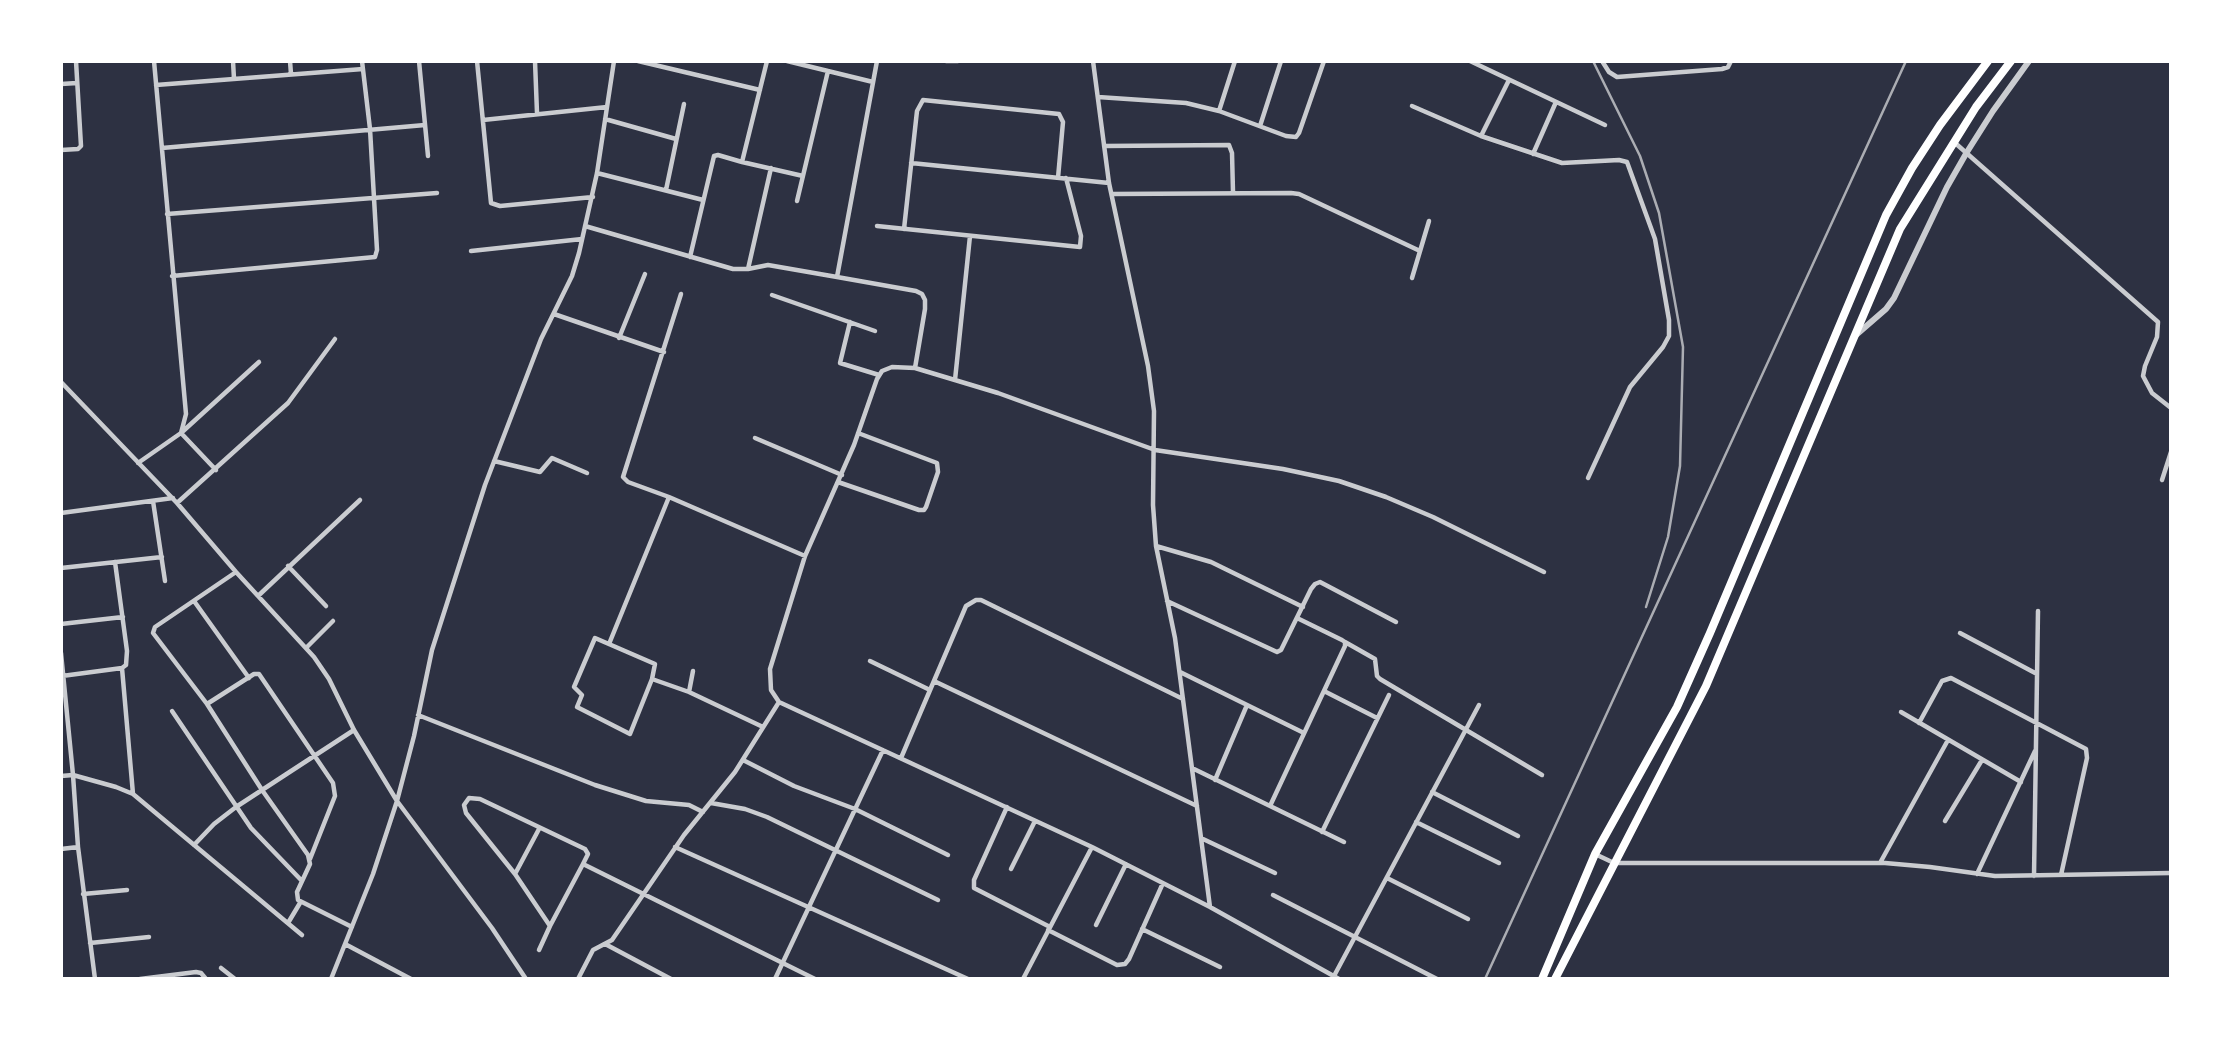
<!DOCTYPE html>
<style>
body{margin:0}
#map{position:relative;width:2232px;height:1040px;overflow:hidden;background:#2d3142;font-family:Roboto,sans-serif}
canvas{display:block}
.frame{position:absolute;inset:0;border:63px solid #fff;pointer-events:none}
</style>
<div id="map">
<canvas width="2232" height="1040"></canvas>
<div class="frame"></div>
</div>
<script>
const ctx = document.querySelector('canvas').getContext('2d');
ctx.lineJoin = 'round';
function poly(rows) {
  const path = new Path2D();
  for (const r of rows) {
    path.moveTo(r[0], r[1]);
    for (let i = 2; i < r.length; i += 2) path.lineTo(r[i], r[i + 1]);
  }
  return path;
}
function strokePath(path, color, width, dash) {
  ctx.strokeStyle = color;
  ctx.lineWidth = width;
  ctx.lineCap = dash ? 'butt' : 'round';
  ctx.setLineDash(dash || []);
  ctx.stroke(path);
}
strokePath(poly([
 [233,61,234,79],
 [290,61,291,74],
 [419,61,428,156],
 [477,61,491,203,500,206,593,197],
 [535,61,537,113],
 [638,61,760,90],
 [767,61,742,162,803,176],
 [787,61,873,82],
 [877,61,837,277,916,291,922,294,925,300,925,309,915,368],
 [946,61,958,61],
 [1093,61,1109,183,1148,366,1154,411,1153,505,1156,546,1175,638,1210,907],
 [1470,61,1605,125],
 [1602,61,1609,72,1617,77,1722,69,1728,67,1731,61],
 [61,84,77,83],
 [156,85,363,69],
 [1098,97,1186,103,1219,111,1286,136,1296,137,1299,133,1324,61],
 [1412,106,1481,136,1509,80],
 [1219,111,1235,61],
 [605,119,676,139],
 [483,120,607,107],
 [1260,126,1281,61],
 [1481,136,1562,163,1619,160,1627,162,1655,239,1669,320,1669,336,1663,347,1630,387,1588,478],
 [1954,142,2158,322,2157,337,2145,366,2143,376,2152,393,2171,408],
 [1104,146,1229,145,1232,153,1233,192],
 [162,148,425,125],
 [61,150,78,149,81,146,76,61],
 [1533,154,1556,102],
 [911,163,1109,183],
 [597,173,703,200],
 [666,190,684,104],
 [1112,194,1291,193,1299,194,1420,251],
 [797,201,828,71],
 [167,214,437,193],
 [585,226,733,269,748,269,768,265,837,277],
 [877,226,1080,247,1081,236,1066,178],
 [904,229,917,111,923,100,1059,114,1063,122,1058,178],
 [471,251,582,239],
 [690,257,714,156,718,155,742,162],
 [748,269,771,168],
 [172,276,375,257,377,250,370,129,362,61],
 [1412,278,1429,221],
 [681,294,623,477,628,482,669,497,805,556],
 [772,295,875,331],
 [554,314,664,352],
 [850,322,840,363,879,375],
 [619,338,645,274],
 [955,380,970,236],
 [61,382,177,503,236,572,314,657,329,679,354,730,397,801,492,928,526,979],
 [755,438,842,475],
 [494,461,540,472,552,458,587,473],
 [138,463,181,433,186,414,154,61],
 [216,470,181,433,259,362],
 [2162,480,2171,452],
 [838,482,919,510,924,510,926,507,938,472,937,463,858,433],
 [153,501,165,581],
 [177,503,288,403,335,339],
 [61,513,173,498],
 [1156,546,1211,562,1303,607],
 [288,566,326,606],
 [61,568,162,557],
 [236,572,155,627,153,633,207,704,262,790,308,855,310,864,297,892,298,900,352,927],
 [258,596,360,500],
 [194,601,249,678],
 [1167,601,1277,652,1281,650,1311,589,1315,584,1320,582,1396,622],
 [61,624,123,617],
 [1960,633,2037,674],
 [1345,642,1375,659,1377,676,1380,679,1542,775],
 [609,644,669,497],
 [306,648,333,621],
 [61,653,73,775,78,847],
 [870,661,930,690],
 [122,668,133,794],
 [693,671,689,692,763,727],
 [1180,672,1304,733],
 [62,676,122,668,126,665,127,651,115,562],
 [652,679,655,664,595,638,574,687,582,695,577,707,630,734,652,679,689,692],
 [934,681,1197,806],
 [1324,691,1377,718],
 [207,704,254,674,259,674,333,783,335,796,310,859],
 [172,711,251,828,302,881],
 [1901,712,2021,782],
 [418,715,595,785,646,801,689,805,703,812],
 [1919,723,1942,681,1951,678,2086,749,2087,758,2061,875],
 [901,758,966,606,976,600,981,600,1183,699],
 [743,760,794,786,855,809,948,855],
 [1194,769,1344,842],
 [61,776,73,775,116,787,133,794,302,935],
 [1215,780,1247,705],
 [1432,792,1518,836],
 [711,803,745,809,767,817,938,900],
 [1270,806,1345,646,1345,642,1342,640,1297,618],
 [1007,807,974,880,974,888,1050,927],
 [1945,821,1982,760],
 [1416,822,1499,863],
 [1322,832,1389,695],
 [1203,839,1275,873],
 [194,845,214,824,236,807,354,730],
 [675,847,968,979],
 [61,849,78,847,95,979],
 [1595,854,1614,863,1885,863,1930,867,1995,876,2171,873],
 [1880,863,1948,740],
 [1011,869,1035,821],
 [515,874,539,829],
 [1977,874,2035,751],
 [2034,876,2038,611],
 [1387,878,1468,919],
 [83,894,127,890],
 [1273,895,1437,979],
 [288,923,300,903],
 [1096,925,1126,864],
 [550,926,515,874,466,813,464,805,469,798,480,799,585,849,588,854,583,864,815,979],
 [1142,929,1220,967],
 [1048,930,1117,965,1125,964,1129,959,1163,883],
 [90,943,149,937],
 [345,944,411,979],
 [607,945,671,979],
 [539,950,550,926,583,864],
 [221,968,235,979],
 [1334,976,1479,705],
 [140,979,196,972,201,973,206,979],
 [331,979,373,874,397,801,414,736,432,650,485,485,541,339,572,276,579,253,597,173,614,61],
 [578,979,593,950,612,940,684,835,735,772,779,702],
 [775,979,883,750],
 [1023,979,1092,847],
 [1339,979,1210,907,1092,847,779,702,771,690,770,669,805,556,854,445,877,379,882,371,892,367,915,368,998,393,1155,450,1283,469,1339,481,1386,497,1433,517,1544,572]
]), '#caccd0', 4.5);
strokePath(poly([
 [1856,335,1886,309,1894,298,1947,187,1967,152,1993,111,2029,61]
]), '#caccd0', 6);
strokePath(poly([
 [1542,979,1595,854,1677,707,1710,633,1886,215,1912,168,1940,125,1988,61],
 [1555,979,1706,686,1900,229,1976,107,2011,61]
]), '#fff', 8);
strokePath(poly([
 [1593,61,1640,156,1659,213,1683,347,1680,466,1668,537,1646,607],
 [1485,979,1906,61]
]), '#abadb3', 2.5);
</script>
